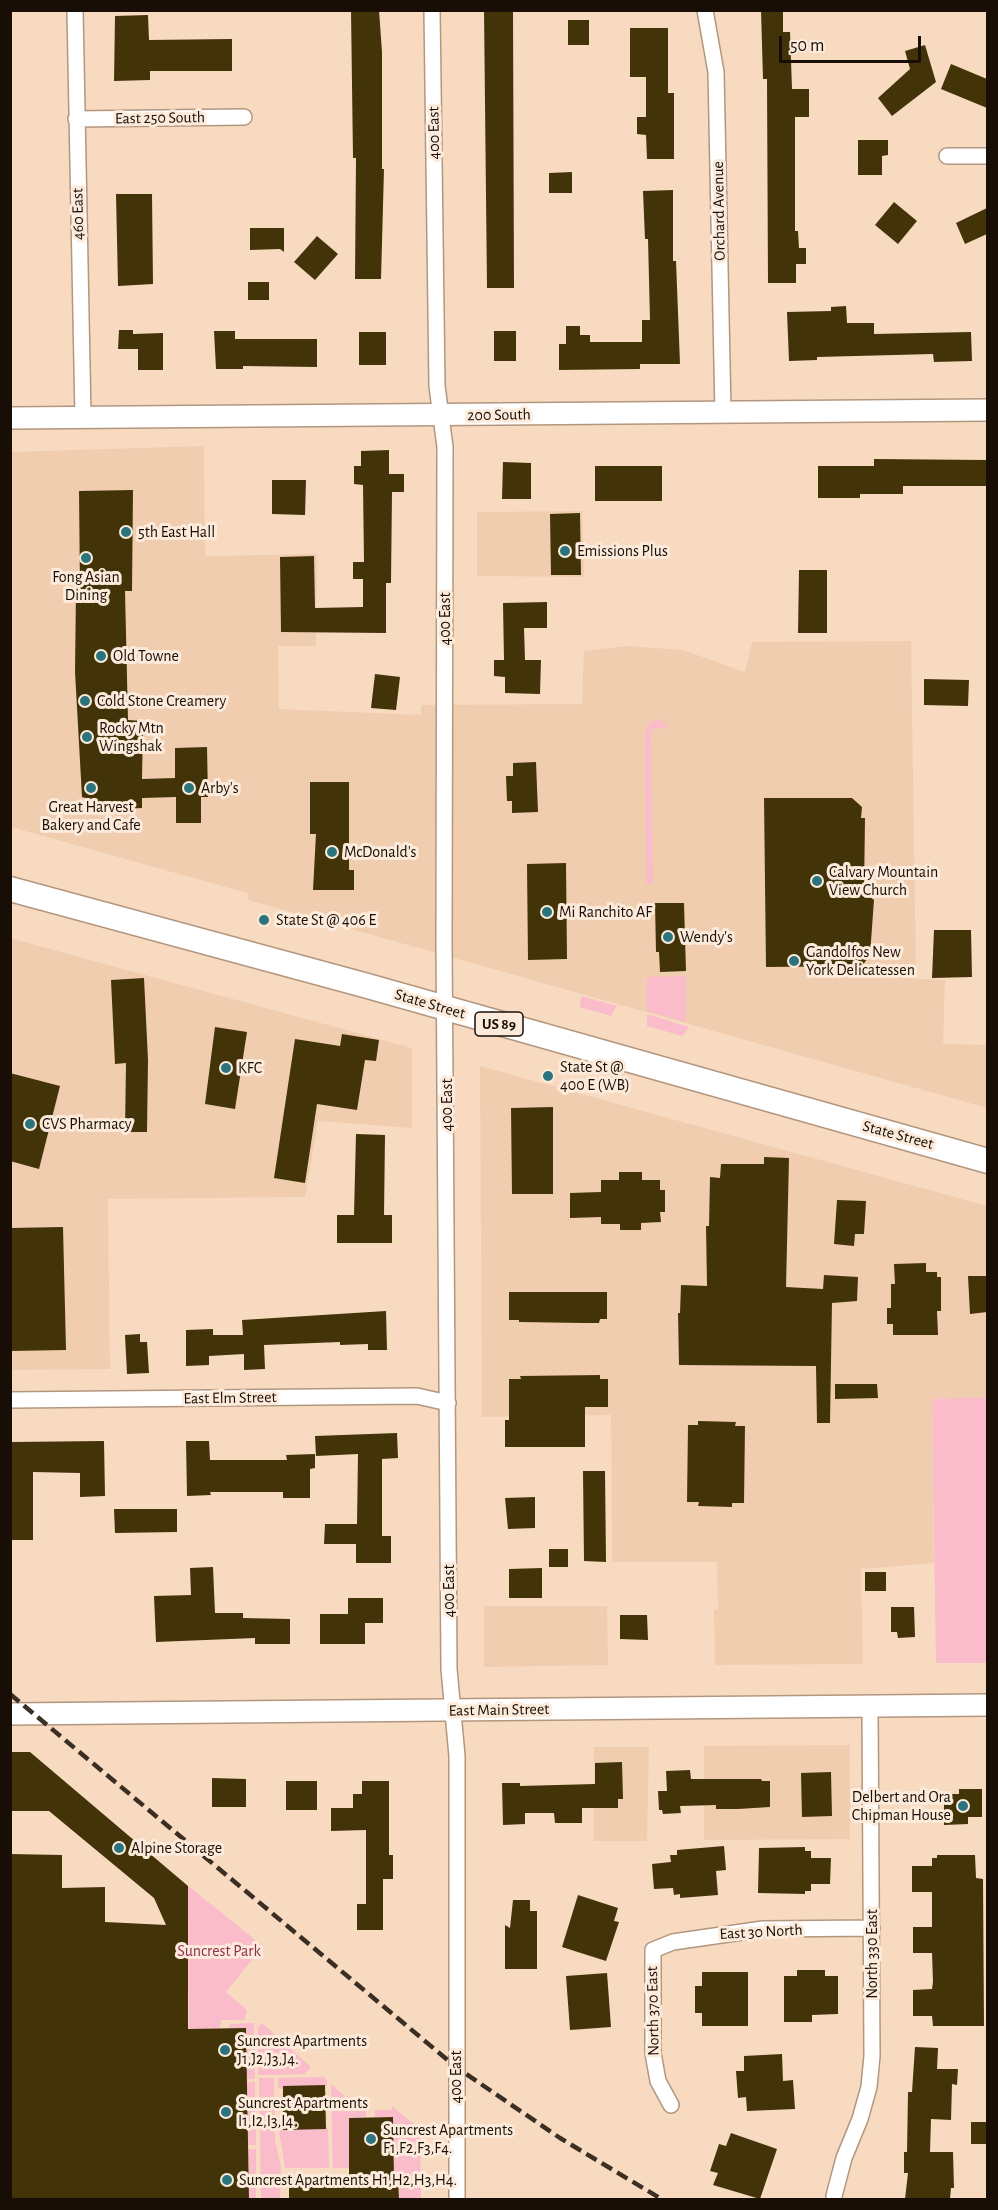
<!DOCTYPE html>
<style>
body{margin:0}
#map{position:relative;width:998px;height:2210px;overflow:hidden;background:#f8dac1;font-family:"Alegreya Sans",sans-serif}
canvas{display:block}
.frame{position:absolute;inset:0;border:12px solid #180e06;pointer-events:none}
.scale{position:absolute;left:779px;top:36px;width:142px;height:27px;box-sizing:border-box;border:3px solid #180e06;border-top:0;padding-left:8px;font-size:18px;line-height:21px;white-space:nowrap;color:#180e06;-webkit-text-stroke:4px #fceadb;paint-order:stroke}
</style>
<div id="map">
<canvas width="998" height="2210"></canvas>
<div class="frame"></div>
<div class="scale">50 m</div>
</div>
<script>
const ctx = document.querySelector('canvas').getContext('2d');
ctx.lineJoin = 'round';
function fill(path, color) {
  ctx.fillStyle = color;
  ctx.fill(path, 'evenodd');
}
function poly(rows) {
  const path = new Path2D();
  for (const r of rows) {
    path.moveTo(r[0], r[1]);
    for (let i = 2; i < r.length; i += 2) path.lineTo(r[i], r[i + 1]);
  }
  return path;
}
function strokePath(path, color, width, dash) {
  ctx.strokeStyle = color;
  ctx.lineWidth = width;
  ctx.lineCap = dash ? 'butt' : 'round';
  ctx.setLineDash(dash || []);
  ctx.stroke(path);
}
function label(font, color, halo, rows, align = 'center') {
  ctx.font = font + ' "Alegreya Sans",sans-serif';
  ctx.lineWidth = 6;
  ctx.setLineDash([]);
  ctx.textBaseline = 'middle';
  ctx.strokeStyle = halo;
  ctx.fillStyle = color;
  for (const [text, x, y, turn = 0] of rows) {
    ctx.save();
    ctx.translate(x, y);
    ctx.rotate((+turn || 0) * Math.PI / 180);
    ctx.textAlign = isNaN(turn) ? turn : align;
    if (halo) ctx.strokeText(text, 0, 0);
    ctx.fillText(text, 0, 0);
    ctx.restore();
  }
}
fill(poly([
 [204,446,205,556,317,554,316,646,278,646,279,709,421,715,421,705,582,704,584,651,628,646,683,650,745,672,752,642,911,641,916,979,945,980,943,1044,987,1045,987,1108,248,900,247,893,11,827,10,452],
 [582,511,584,577,477,576,477,512],
 [10,938,412,1048,412,1128,318,1121,305,1197,108,1199,110,1369,11,1370],
 [480,1066,987,1206,987,1397,932,1399,934,1563,861,1569,863,1664,715,1665,714,1610,718,1609,717,1562,612,1562,611,1415,482,1417],
 [484,1606,607,1606,608,1665,484,1667],
 [850,1745,850,1839,704,1840,704,1746],
 [594,1747,649,1747,647,1841,594,1841]
]), '#f1cdb0');
fill(poly([
 [660,719,668,727,651,730,653,884,646,884,645,732,650,722],
 [686,976,686,1022,647,1011,647,977],
 [581,996,617,1006,611,1016,580,1007],
 [647,1014,689,1027,682,1036,647,1026],
 [987,1397,987,1663,936,1663,932,1399],
 [188,1886,263,1946,226,1992,247,2010,244,2020,221,2020,220,2028,203,2029,205,2199,190,2199],
 [254,2023,255,2079,230,2079,230,2071,247,2070,246,2028,229,2028,229,2024],
 [262,2023,311,2067,305,2074,258,2075,258,2027],
 [323,2077,327,2080,327,2086,283,2086,283,2089,278,2088,278,2078],
 [259,2078,274,2078,275,2140,281,2167,280,2199,261,2199],
 [255,2082,256,2145,229,2145,229,2133,248,2133,248,2091,230,2090,230,2083],
 [331,2084,361,2110,366,2110,366,2117,349,2118,349,2161,367,2168,333,2168],
 [392,2106,420,2129,421,2199,399,2199,398,2178,380,2178,394,2161,393,2117,375,2117,375,2110,392,2110],
 [328,2128,329,2168,285,2168,279,2130],
 [229,2149,256,2149,256,2199,249,2199,249,2161,231,2161]
]), '#fabbca');
fill(poly([
 [351,10,379,10,382,52,382,169,384,169,381,279,355,279,356,158,353,158],
 [484,10,513,10,514,288,487,288],
 [761,10,783,10,783,32,790,32,792,89,809,89,809,117,795,117,795,231,798,231,799,248,806,248,806,264,796,264,796,283,768,283,767,79,763,79],
 [148,15,149,40,232,39,232,71,150,71,150,80,114,81,115,16],
 [568,20,589,20,589,45,568,45],
 [630,28,668,28,668,93,674,93,674,159,647,159,646,135,637,134,637,117,646,117,646,77,630,77],
 [925,45,936,82,892,116,878,98,910,69,905,51],
 [951,64,987,79,987,108,941,89],
 [858,140,888,140,888,155,882,156,882,175,858,175],
 [572,172,572,193,549,193,549,173],
 [673,190,673,261,676,261,680,364,640,364,640,369,559,370,559,344,566,344,566,326,580,326,580,335,590,335,590,342,642,342,642,320,650,320,648,239,645,239,643,191],
 [116,194,152,194,153,284,118,286],
 [894,202,917,221,898,244,875,225],
 [987,208,987,234,965,244,956,223],
 [250,228,284,228,284,252,280,249,250,250],
 [317,236,338,254,315,280,294,262],
 [248,282,269,282,269,300,248,300],
 [846,306,847,323,874,323,874,334,971,332,972,361,934,362,933,354,817,357,817,360,789,361,787,312,831,311,831,307],
 [119,330,133,330,133,334,163,333,163,370,138,370,138,349,118,349],
 [214,331,235,331,235,339,317,339,317,367,243,366,243,369,216,369],
 [494,331,516,331,516,361,494,361],
 [359,332,386,332,386,365,359,365],
 [389,450,389,474,404,474,404,492,392,492,391,583,386,583,386,633,281,632,280,557,314,556,315,608,363,607,363,579,353,579,353,562,364,562,363,485,354,484,354,466,361,466,361,451],
 [874,459,986,460,986,486,903,486,903,494,860,494,860,498,818,498,818,466,874,466],
 [503,462,531,463,531,499,502,499],
 [595,466,662,466,662,501,595,501],
 [272,480,306,480,305,515,272,514],
 [133,490,132,591,125,591,128,720,143,721,142,779,175,778,175,748,207,747,208,797,201,797,201,823,176,823,176,797,142,798,142,808,123,809,82,797,75,672,76,590,80,590,79,491],
 [580,513,581,575,551,575,550,514],
 [799,570,827,570,827,633,798,633],
 [547,602,547,628,524,628,525,660,541,660,540,694,505,693,505,677,494,676,494,660,504,660,503,603],
 [375,674,400,677,396,710,371,708],
 [924,679,969,680,968,706,924,705],
 [536,762,538,812,512,813,512,801,507,801,506,776,513,776,513,763],
 [310,782,349,782,349,870,354,870,354,890,313,890,316,834,310,834],
 [764,798,852,798,862,807,861,818,865,818,864,892,874,900,870,955,862,966,766,967],
 [566,863,567,959,528,960,527,864],
 [655,903,684,903,686,971,660,972,659,952,656,952],
 [934,930,971,930,972,977,932,978],
 [144,978,148,1060,147,1132,125,1132,126,1063,115,1064,111,980],
 [215,1027,247,1032,235,1109,205,1104],
 [342,1034,379,1040,376,1061,365,1060,357,1110,317,1104,305,1183,274,1178,295,1039,340,1046],
 [10,1073,60,1086,39,1169,10,1161],
 [553,1107,553,1194,512,1194,511,1108],
 [356,1134,385,1135,384,1215,392,1215,392,1243,337,1243,337,1215,354,1215],
 [764,1157,789,1158,786,1287,823,1289,824,1275,858,1277,857,1301,832,1303,830,1423,817,1423,816,1366,679,1365,678,1313,680,1313,681,1285,707,1286,706,1226,709,1226,710,1177,720,1178,721,1164,764,1164],
 [619,1172,642,1172,642,1180,660,1180,660,1190,665,1190,665,1212,660,1212,661,1222,641,1223,641,1230,620,1230,620,1224,601,1224,601,1217,570,1218,570,1193,601,1192,601,1180,619,1180],
 [837,1200,866,1201,864,1234,855,1234,854,1246,834,1244],
 [63,1227,66,1350,10,1351,10,1228],
 [926,1263,926,1272,937,1272,937,1277,941,1277,941,1311,937,1311,938,1335,893,1335,893,1324,887,1324,887,1308,891,1308,891,1284,895,1284,894,1264],
 [968,1276,987,1276,987,1312,970,1314],
 [509,1292,607,1292,607,1319,600,1319,599,1323,584,1323,519,1322,519,1320,509,1320],
 [386,1311,387,1350,368,1350,368,1344,340,1345,340,1342,264,1345,265,1369,244,1370,244,1354,209,1356,209,1365,186,1366,186,1330,213,1329,213,1335,243,1335,242,1320],
 [140,1334,140,1342,147,1342,149,1373,127,1374,125,1335],
 [600,1375,600,1379,608,1379,608,1407,585,1407,585,1447,505,1447,505,1420,509,1420,509,1379,521,1379,520,1376],
 [835,1384,877,1384,878,1398,835,1399],
 [698,1421,736,1422,735,1426,745,1426,744,1503,732,1503,732,1507,698,1506,699,1502,687,1502,688,1425,698,1425],
 [397,1433,398,1458,382,1459,382,1536,391,1536,391,1563,356,1563,356,1544,324,1544,325,1524,357,1524,358,1454,316,1456,315,1436],
 [104,1441,105,1496,80,1497,80,1473,33,1472,33,1540,10,1540,12,1442],
 [186,1441,209,1441,210,1460,287,1460,286,1455,315,1454,315,1468,310,1469,310,1498,283,1498,283,1492,210,1492,211,1495,187,1496],
 [583,1471,605,1471,606,1562,584,1561],
 [535,1497,535,1528,508,1529,505,1498],
 [114,1509,177,1509,177,1532,115,1533],
 [549,1549,568,1549,568,1567,549,1567],
 [213,1567,215,1613,243,1613,243,1618,290,1619,290,1644,255,1644,255,1638,156,1642,154,1596,191,1595,190,1568],
 [542,1568,542,1598,509,1598,509,1569],
 [865,1572,886,1572,886,1591,865,1591],
 [348,1598,383,1598,383,1623,365,1623,365,1644,320,1644,320,1614,348,1614],
 [891,1607,914,1607,915,1637,898,1638,897,1632,891,1632],
 [620,1615,647,1615,648,1640,620,1639],
 [10,1752,30,1752,188,1886,188,2029,246,2028,249,2199,10,2199,10,1854,62,1855,62,1888,105,1887,105,1922,166,1925,154,1898,49,1811,10,1811],
 [622,1762,623,1799,618,1799,618,1808,582,1808,582,1823,555,1823,554,1813,525,1813,525,1824,503,1825,502,1783,520,1783,520,1786,595,1784,595,1763],
 [690,1770,691,1779,761,1779,762,1781,770,1781,770,1807,738,1809,716,1809,716,1805,680,1806,681,1813,663,1814,662,1810,659,1810,658,1791,667,1791,666,1771],
 [831,1772,832,1816,802,1817,801,1773],
 [212,1778,246,1779,246,1807,212,1807],
 [286,1781,317,1781,317,1810,286,1810],
 [362,1781,389,1781,389,1855,393,1855,393,1879,383,1879,383,1930,357,1930,357,1904,366,1904,366,1830,331,1831,331,1808,353,1808,353,1794,362,1794],
 [959,1789,982,1789,982,1817,968,1817,968,1824,944,1825,944,1794,959,1794],
 [724,1846,726,1870,716,1871,718,1895,680,1898,680,1894,674,1895,673,1888,654,1889,652,1864,671,1862,670,1855,677,1855,677,1850],
 [805,1847,805,1851,811,1851,811,1858,831,1858,830,1884,811,1884,811,1891,805,1891,805,1894,758,1893,759,1848],
 [937,1855,975,1855,976,1878,983,1879,984,2026,933,2026,932,2016,913,2016,913,1990,932,1989,933,1982,932,1953,913,1953,913,1927,932,1927,932,1892,912,1892,912,1866,932,1866,932,1858,937,1858],
 [578,1895,618,1908,614,1921,619,1922,606,1961,562,1947],
 [513,1900,530,1900,530,1911,537,1911,537,1969,505,1969,505,1925,510,1928],
 [797,1970,825,1970,825,1976,838,1976,838,2014,812,2015,812,2022,784,2022,784,1976,797,1976],
 [702,1972,748,1972,748,2026,702,2026,702,2013,695,2013,695,1986,702,1986],
 [607,1973,611,2027,570,2030,566,1976],
 [915,2047,938,2048,937,2069,958,2069,957,2085,952,2084,951,2120,931,2119,930,2152,953,2152,954,2188,951,2188,950,2199,905,2199,908,2173,904,2173,904,2152,907,2152,908,2092,912,2092],
 [782,2054,783,2081,793,2080,795,2109,747,2111,746,2097,738,2098,736,2071,744,2071,744,2056],
 [325,2085,326,2129,283,2130,283,2086],
 [393,2117,394,2178,398,2178,399,2199,289,2199,289,2178,349,2177,349,2118],
 [971,2122,987,2122,987,2144,971,2144],
 [731,2133,777,2149,760,2199,713,2185,718,2173,710,2171,719,2144,726,2146]
]), '#423408');
const street = poly([
 [75,10,83,417],
 [432,10,437,386,445,447,444,941,449,1669,457,1756,457,2200],
 [705,10,716,72,723,413],
 [76,119,244,117],
 [947,156,988,156],
 [10,1400,417,1396,448,1403],
 [671,2105,658,2081,653,2053,653,1950,673,1942,763,1929,872,1928],
 [834,2196,844,2158,860,2119,869,2087,872,2056,870,1706]
]);
const secondary = poly([
 [10,418,988,410],
 [10,1714,988,1705]
]);
const primary = poly([
 [10,889,364,985,988,1161]
]);
strokePath(street, '#b3967e', 18);
strokePath(secondary, '#b3967e', 24);
strokePath(primary, '#b3967e', 27);
strokePath(street, '#fff', 15);
strokePath(secondary, '#fff', 21);
strokePath(primary, '#fff', 24);
strokePath(poly([
 [10,1694,456,2067,560,2138,663,2200]
]), '#3b2e23', 4.5, [12, 6]);
for (const [x, y, r, color] of [
 [126,532,6,"#2c747d"],
 [565,551,6,"#2c747d"],
 [86,558,6,"#2c747d"],
 [101,656,6,"#2c747d"],
 [85,701,6,"#2c747d"],
 [87,737,6,"#2c747d"],
 [91,788,6,"#2c747d"],
 [189,788,6,"#2c747d"],
 [332,852,6,"#2c747d"],
 [817,881,6,"#2c747d"],
 [547,912,6,"#2c747d"],
 [264,920,6,"#2c747d"],
 [668,937,6,"#2c747d"],
 [794,961,6,"#2c747d"],
 [226,1068,6,"#2c747d"],
 [548,1076,6,"#2c747d"],
 [30,1124,6,"#2c747d"],
 [963,1806,6,"#2c747d"],
 [119,1848,6,"#2c747d"],
 [225,2050,6,"#2c747d"],
 [226,2112,6,"#2c747d"],
 [371,2139,6,"#2c747d"],
 [227,2180,6,"#2c747d"]
]) {
  const dot = new Path2D();
  dot.arc(x, y, r, 0, 2 * Math.PI);
  ctx.fillStyle = color;
  ctx.fill(dot);
  strokePath(dot, '#fceadb', 2);
}
for (const [x, y, w] of [
 [499,1024,48]
]) {
  const box = new Path2D();
  box.roundRect(x - w / 2, y - 12, w, 24, 4.5);
  ctx.fillStyle = '#fceadb';
  ctx.fill(box);
  strokePath(box, '#180e06', 1.5);
}
label('bold 15px', '#180e06', null, [
 ["US 89",499,1024]
]);
label('16px', '#180e06', '#fceadb', [
 ["East 250 South",160,118,-1],
 ["400 East",434,133,-91],
 ["Orchard Avenue",719,211,-91],
 ["460 East",78,214,-91],
 ["200 South",499,415,-1],
 ["400 East",445,619,-90],
 ["State Street",430,1004,16],
 ["400 East",447,1105,-90],
 ["State Street",898,1135,15],
 ["East Elm Street",230,1398,-1],
 ["400 East",449,1591,-90],
 ["East Main Street",499,1710,-1],
 ["East 30 North",761,1932,-3],
 ["North 330 East",872,1954,-90],
 ["North 370 East",653,2011,-91],
 ["400 East",456,2077,-90]
]);
label('16px', '#180e06', '#fceadb', [
 ["5th East Hall",138,532],
 ["Emissions Plus",577,551],
 ["Fong Asian",86,577,"center"],
 ["Dining",86,595,"center"],
 ["Old Towne",113,656],
 ["Cold Stone Creamery",97,701],
 ["Rocky Mtn",99,728],
 ["Wingshak",99,746],
 ["Arby's",201,788],
 ["Great Harvest",91,807,"center"],
 ["Bakery and Cafe",91,825,"center"],
 ["McDonald's",344,852],
 ["Calvary Mountain",829,872],
 ["View Church",829,890],
 ["Mi Ranchito AF",559,912],
 ["State St @ 406 E",276,920],
 ["Wendy's",680,937],
 ["Gandolfos New",806,952],
 ["York Delicatessen",806,970],
 ["State St @",560,1067],
 ["400 E (WB)",560,1085],
 ["KFC",238,1068],
 ["CVS Pharmacy",42,1124],
 ["Delbert and Ora",951,1797,"right"],
 ["Chipman House",951,1815,"right"],
 ["Alpine Storage",131,1848],
 ["Suncrest Apartments",237,2041],
 ["J1,J2,J3,J4.",237,2059],
 ["Suncrest Apartments",238,2103],
 ["I1,I2,I3,I4.",238,2121],
 ["Suncrest Apartments",383,2130],
 ["F1,F2,F3,F4.",383,2148],
 ["Suncrest Apartments H1,H2,H3,H4.",239,2180]
], 'left');
label('16px', '#8f2e4f', '#fceadb', [
 ["Suncrest Park",219,1951]
]);
</script>
